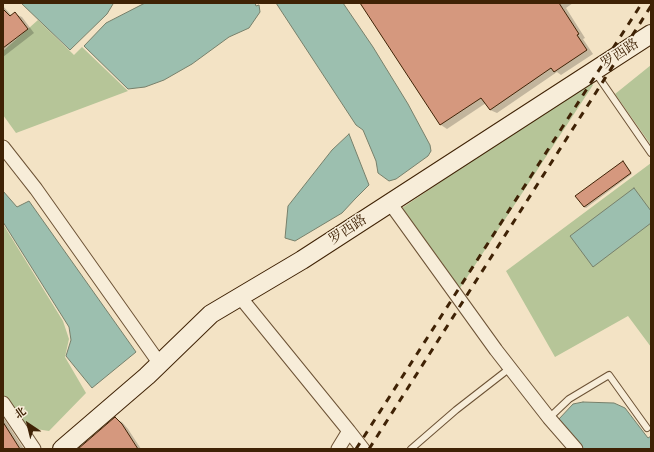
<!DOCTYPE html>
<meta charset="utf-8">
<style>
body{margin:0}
#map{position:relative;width:654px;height:452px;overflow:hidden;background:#f3e3c5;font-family:"Old Standard TT","Noto Serif SC",serif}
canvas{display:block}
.frame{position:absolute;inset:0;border:4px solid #3f2205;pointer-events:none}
.north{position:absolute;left:8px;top:404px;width:40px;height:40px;-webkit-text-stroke:3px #f7edd9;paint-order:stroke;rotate:325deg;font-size:11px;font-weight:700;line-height:16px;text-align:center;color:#3f2205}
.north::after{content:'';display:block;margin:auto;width:14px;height:18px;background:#3f2205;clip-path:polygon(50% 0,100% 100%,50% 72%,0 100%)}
</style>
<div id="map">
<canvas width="654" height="452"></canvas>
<div class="frame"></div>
<div class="north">北</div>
</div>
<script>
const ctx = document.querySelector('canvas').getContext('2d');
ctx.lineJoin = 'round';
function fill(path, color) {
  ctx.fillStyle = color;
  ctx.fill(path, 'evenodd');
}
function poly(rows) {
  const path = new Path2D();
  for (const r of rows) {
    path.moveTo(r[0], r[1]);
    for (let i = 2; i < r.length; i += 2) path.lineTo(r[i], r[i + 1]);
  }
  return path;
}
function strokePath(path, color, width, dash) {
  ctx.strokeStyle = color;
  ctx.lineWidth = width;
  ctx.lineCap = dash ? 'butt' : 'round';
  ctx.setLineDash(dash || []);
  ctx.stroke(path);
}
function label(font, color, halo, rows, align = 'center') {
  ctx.font = font + ' "Old Standard TT","Noto Serif SC",serif';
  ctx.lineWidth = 3;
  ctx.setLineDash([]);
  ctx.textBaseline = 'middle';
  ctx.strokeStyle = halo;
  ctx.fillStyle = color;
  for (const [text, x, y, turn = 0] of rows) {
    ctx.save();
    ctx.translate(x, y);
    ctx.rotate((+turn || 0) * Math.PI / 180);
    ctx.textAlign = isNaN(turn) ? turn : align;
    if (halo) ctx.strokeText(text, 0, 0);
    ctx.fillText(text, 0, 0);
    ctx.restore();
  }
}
fill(poly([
 [38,20,74,55,82,47,128,91,16,133,3,115,3,51],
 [651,65,651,145,615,94],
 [590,81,593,85,460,288,402,208],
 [651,163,651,347,628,316,555,357,506,271],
 [3,224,63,321,69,339,65,357,86,393,49,431,23,427,3,397]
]), '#b6c598');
const water = poly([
 [21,3,112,3,113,4,107,14,70,50,21,3],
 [145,3,255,3,256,6,259,5,260,12,249,28,229,37,192,64,164,80,145,87,128,89,84,46,106,23,145,3],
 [276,3,343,3,373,47,408,104,430,145,431,151,428,156,396,179,389,181,378,173,376,161,363,130,356,125,276,3],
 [349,134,369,185,355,199,342,213,295,241,285,238,288,206,332,150,349,134],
 [634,188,651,211,651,223,593,267,570,236,634,188],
 [3,191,17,207,29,201,136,352,92,388,66,356,71,340,69,327,3,222,3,191],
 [583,402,614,403,625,408,648,438,651,436,651,449,582,449,559,424,559,419,573,404,583,402]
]);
fill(water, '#9cbfaf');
strokePath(water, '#77806b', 1);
fill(poly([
 [361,3,573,3,566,8,585,38,583,39,593,54,561,75,557,72,497,113,490,110,486,103,447,129,441,125],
 [3,6,12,16,15,14,22,17,34,33,3,57],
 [624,163,632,174,586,208,584,207],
 [3,417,24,449,3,449],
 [115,419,122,422,128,429,141,449,80,449]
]), '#0003');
const building = poly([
 [360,3,559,3,579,34,577,35,587,50,554,72,551,68,490,110,481,98,440,125,360,3],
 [3,9,10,16,15,12,28,29,3,48,3,9],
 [623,161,631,173,584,207,575,196,623,161],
 [115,417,122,424,138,449,78,449,115,417],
 [3,422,20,449,3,449,3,422]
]);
fill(building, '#d5987e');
strokePath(building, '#3f2205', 1);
const lane = poly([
 [595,72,651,153],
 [549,418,569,399,609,375,647,428],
 [411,449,456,410,510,368]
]);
const street = poly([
 [3,147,36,189,160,364],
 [390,203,496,350,549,418,576,449],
 [240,297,349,431,338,449],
 [3,403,34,449],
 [349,431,363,449]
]);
const secondary = poly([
 [62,449,147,376,211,314,302,260,651,34]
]);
strokePath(lane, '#6c5235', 8);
strokePath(street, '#6c5235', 15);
strokePath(secondary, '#3f2205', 20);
strokePath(lane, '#f7edd9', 6);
strokePath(street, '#f7edd9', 13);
strokePath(secondary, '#f7edd9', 18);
strokePath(poly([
 [356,449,642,3],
 [369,449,651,6]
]), '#3f2205', 3, [7, 7]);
label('14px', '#3f2205', '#f7edd9', [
 ["罗西路",620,54,-33],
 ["罗西路",348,230,-33]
]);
</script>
